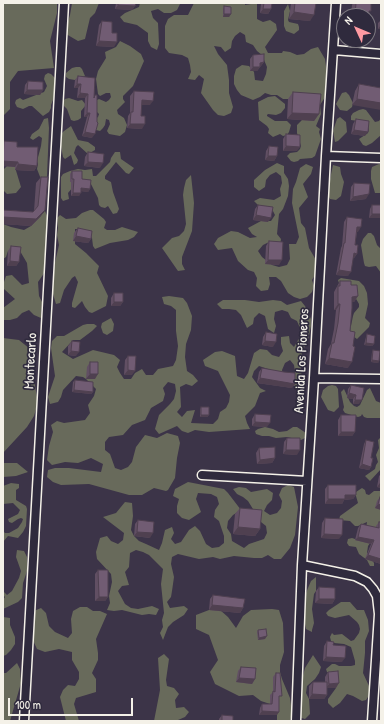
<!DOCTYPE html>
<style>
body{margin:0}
#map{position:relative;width:384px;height:724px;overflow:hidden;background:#3c3448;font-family:"Patrick Hand",sans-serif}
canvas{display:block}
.frame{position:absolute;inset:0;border:4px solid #f4f1e8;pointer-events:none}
.north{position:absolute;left:336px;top:8px;width:40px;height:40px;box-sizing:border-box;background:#2f2a3d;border:1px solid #7e7a81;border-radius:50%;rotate:314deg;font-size:11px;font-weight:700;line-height:16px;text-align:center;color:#f4f1e8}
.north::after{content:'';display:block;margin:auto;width:14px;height:18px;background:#ff9aa2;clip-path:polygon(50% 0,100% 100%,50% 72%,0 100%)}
.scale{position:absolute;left:8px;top:698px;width:125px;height:18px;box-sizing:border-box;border:2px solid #f4f1e8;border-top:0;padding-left:5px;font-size:12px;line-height:14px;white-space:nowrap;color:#f4f1e8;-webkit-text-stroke:3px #2f2a3d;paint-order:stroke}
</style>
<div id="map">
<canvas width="384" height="724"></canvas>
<div class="frame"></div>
<div class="north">N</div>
<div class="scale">100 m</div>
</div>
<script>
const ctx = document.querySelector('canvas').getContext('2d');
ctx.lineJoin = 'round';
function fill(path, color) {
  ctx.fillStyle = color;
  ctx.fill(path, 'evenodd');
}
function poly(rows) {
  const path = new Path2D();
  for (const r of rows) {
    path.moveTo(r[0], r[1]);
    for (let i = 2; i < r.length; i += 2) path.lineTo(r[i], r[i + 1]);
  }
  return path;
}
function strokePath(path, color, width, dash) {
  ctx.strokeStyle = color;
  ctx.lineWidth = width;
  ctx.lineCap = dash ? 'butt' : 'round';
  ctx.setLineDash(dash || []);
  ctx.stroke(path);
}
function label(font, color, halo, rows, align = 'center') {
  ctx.font = font + ' "Patrick Hand",sans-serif';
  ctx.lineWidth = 3.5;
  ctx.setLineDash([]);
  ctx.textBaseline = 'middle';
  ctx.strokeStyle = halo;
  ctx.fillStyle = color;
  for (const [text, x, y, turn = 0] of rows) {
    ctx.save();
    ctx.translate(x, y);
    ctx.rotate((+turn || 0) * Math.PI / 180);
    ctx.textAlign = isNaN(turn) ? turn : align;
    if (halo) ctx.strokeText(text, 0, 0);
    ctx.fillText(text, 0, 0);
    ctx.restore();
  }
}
fill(poly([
 [3,3,57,3,57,13,50,41,54,68,18,71,10,82,10,109,3,116],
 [72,3,99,3,95,13,90,18,85,39,78,41,66,34,66,28,70,15],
 [140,3,180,4,177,10,171,13,164,13,158,9,151,11,153,18,158,23,159,44,157,50,151,47,148,41,148,33,137,25,124,22,120,17,125,13,139,7],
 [194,3,245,3,245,5,257,3,257,19,263,22,270,20,276,24,277,30,265,47,268,53,282,53,283,51,290,52,297,55,304,54,311,49,318,47,325,59,328,81,327,94,320,105,321,114,316,126,320,129,319,132,321,139,315,156,312,158,300,159,298,161,294,162,291,161,287,156,290,153,297,152,300,149,301,146,297,133,297,125,302,120,309,119,288,99,283,99,277,95,271,95,265,93,260,97,253,100,241,95,237,90,234,84,234,76,236,69,242,65,249,66,254,72,255,80,263,81,266,74,267,67,262,55,257,51,253,45,246,42,245,35,240,32,235,36,232,41,231,48,225,52,221,47,214,46,218,54,227,65,229,80,229,93,233,107,231,113,224,116,218,115,213,110,201,93,204,79,199,75,195,80,188,79,191,72,190,65,188,58,182,55,169,53,165,48,165,26,168,19,174,15,188,15],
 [288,4,290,11,288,20,289,22,298,24,299,27,299,30,294,34,286,31,284,26,284,11],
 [120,41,130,46,141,54,144,61,133,86,123,96,123,99,125,102,117,110,118,114,124,118,127,125,125,132,120,136,109,134,107,131,110,124,109,120,106,119,105,125,103,128,100,131,96,130,95,119,98,117,99,114,96,111,95,101,99,99,106,102,109,100,111,97,110,93,106,93,100,96,98,94,96,79,98,71,106,58,105,52,116,47],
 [76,67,80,67,82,69,85,76,81,77,75,80,69,79,66,77,66,73,72,68],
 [48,73,51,74,56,79,57,90,51,105,51,108,49,112,43,116,32,106,29,106,23,109,17,107,15,103,16,100,20,98,23,100,44,92,47,86,44,79,45,75],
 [346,92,349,95,353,103,352,107,347,111,340,110,336,104,342,93],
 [275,96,285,104,285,108,281,113,276,115,268,114,267,115,267,116,275,121,287,121,291,125,289,132,287,135,283,136,280,134,273,137,268,133,269,129,267,126,259,120,258,102,268,97],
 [69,98,78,101,82,100,86,105,81,111,81,118,78,120,74,121,71,120,67,109,64,106,63,102,65,99],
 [363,109,366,110,375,122,379,121,381,118,381,135,372,143,366,146,363,145,359,139,368,133,369,129,367,126,358,121,351,120,351,116,353,113,359,110],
 [340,117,346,122,347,132,338,141,335,142,333,131,337,119],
 [48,118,49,128,47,176,48,183,47,187,44,187,37,169,38,164,37,161,41,146,42,138,39,136,33,140,30,138,32,134,39,129,44,119],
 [71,126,78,140,88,142,95,147,95,150,88,154,78,145,76,147,74,153,78,160,77,163,74,165,71,155,65,159,63,157,61,146,61,134,64,131],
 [115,152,120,152,121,159,134,168,129,174,126,173,116,162,105,176,105,179,111,182,113,192,117,203,119,209,117,213,113,214,108,206,105,208,101,207,99,205,98,198,90,182,73,187,68,193,69,199,63,201,61,198,61,177,63,174,70,171,78,169,85,170,92,169,93,176,96,176,110,162,111,158],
 [277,163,284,166,284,173,288,179,289,186,288,196,283,209,279,214,277,234,281,239,280,246,269,242,263,245,258,251,262,257,272,265,279,267,287,265,290,259,289,244,296,244,299,237,292,203,293,189,296,182,300,168,306,164,313,167,311,174,303,184,308,197,299,208,301,223,305,228,309,248,316,260,316,267,315,275,312,280,314,286,312,292,307,297,300,299,294,297,288,293,281,281,276,277,269,277,270,284,268,290,261,291,256,286,257,278,254,272,248,270,238,261,232,248,218,250,214,244,218,238,231,231,238,232,250,238,257,237,252,234,248,228,261,221,271,221,275,215,272,209,259,206,254,201,260,198,274,200,281,196,280,189,282,183,281,176,276,172,270,175,266,180,265,187,259,191,254,187,254,180,265,170],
 [14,164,21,187,16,193,7,194,3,190,3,170,7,166],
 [379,164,381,164,381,193,375,193,371,179,371,171,372,167],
 [333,165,340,167,341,174,344,182,341,196,336,200,330,199,327,193],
 [191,175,194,203,192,231,182,257,182,264,185,270,178,271,162,248,172,238,179,236,184,231,186,224,183,195,184,188,186,180],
 [90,210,93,210,104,219,106,222,104,228,107,230,115,230,122,227,138,232,134,237,128,240,110,243,95,249,93,246,92,238,90,235,78,229,75,229,75,244,86,253,99,266,97,273,108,296,106,306,92,313,89,312,85,307,82,301,75,308,72,307,72,303,78,282,75,276,72,278,64,290,60,303,56,304,53,294,53,291,51,274,54,267,59,245,57,235,58,228,57,218,60,215,66,219,76,218,82,213],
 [45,211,48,218,47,224,47,269,38,282,39,296,42,302,41,318,34,315,29,310,22,313,17,318,10,320,3,320,3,308,15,299,4,289,4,282,6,276,12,275,22,285,29,283,27,263,20,251,8,251,6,257,3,259,3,224,11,227,24,230,31,226],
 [368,233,371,233,374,236,377,245,380,248,381,247,381,273,376,266,369,267,365,266,364,263,361,245,363,239],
 [341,278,359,281,364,286,367,293,368,304,365,318,370,323,369,327,357,339,350,334,350,331,353,316,354,313,359,307,359,304,355,297,342,284,339,283,338,280],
 [169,296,183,298,187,303,192,316,191,330,186,344,185,357,187,371,193,375,198,381,192,386,186,384,180,387,181,407,177,412,182,417,187,411,195,410,191,423,213,424,218,419,220,412,226,408,229,402,230,395,218,371,205,366,203,360,215,352,222,351,235,356,237,376,244,379,248,373,254,353,260,349,267,350,272,355,279,357,283,351,281,344,281,337,289,336,290,343,294,347,301,335,300,328,297,321,291,318,288,312,282,310,275,312,274,319,276,326,274,333,268,329,265,316,259,313,254,318,253,324,247,328,241,315,236,310,229,309,222,309,217,304,223,300,245,300,259,302,273,300,281,301,287,305,301,301,305,306,311,319,311,326,308,340,302,352,301,366,302,387,297,391,293,385,295,372,294,365,290,360,285,363,282,370,283,377,271,370,259,366,254,371,252,377,260,388,266,391,260,393,255,406,245,416,247,423,250,429,209,432,195,430,188,433,182,431,177,426,159,434,155,429,159,415,170,404,174,399,176,391,175,384,168,382,163,388,165,394,163,401,151,408,145,420,132,425,123,435,109,437,105,442,105,450,110,454,115,468,121,470,128,467,132,462,136,447,145,435,157,438,167,433,178,436,180,443,177,458,175,478,168,490,166,491,154,488,142,495,129,495,89,484,61,485,53,482,47,477,48,470,55,468,69,468,101,472,103,464,91,458,78,463,65,462,52,465,47,460,49,446,53,432,51,425,57,421,64,423,85,420,90,413,88,405,94,396,96,389,86,379,83,377,76,376,63,390,61,397,58,402,50,404,48,397,55,376,51,348,52,341,57,336,64,336,83,325,87,324,94,324,97,326,92,331,80,340,73,340,62,352,73,359,93,350,114,355,120,360,117,367,120,373,124,379,131,379,135,373,142,369,146,375,153,375,158,369,173,366,176,360,178,346,176,331,176,310,171,306,164,304,162,297],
 [111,318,114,324,113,331,107,335,103,333,101,327,102,323],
 [3,338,19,340,30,349,29,362,33,375,38,402,34,416,27,427,3,453],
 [332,385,336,386,338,389,339,407,334,412,328,410,321,397,323,390,328,386],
 [370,388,376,401,381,403,381,417,380,418,367,418,364,417,362,414,361,416,358,417,345,413,343,410,344,407,341,392,344,389,350,402,354,406,357,407,360,405,367,390],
 [265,427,273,429,279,432,287,431,293,427,297,427,306,433,307,437,301,440,287,437,276,438,269,436,262,436,256,434,255,431,258,429],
 [381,437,381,469,370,481,365,476,375,469,376,465,378,462,376,455,379,448,378,440],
 [3,463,17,463,28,472,16,476,3,477],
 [188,482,224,489,228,493,241,510,233,515,228,521,227,528,231,534,232,541,244,548,249,544,264,539,267,533,266,526,261,522,248,501,243,497,237,494,233,489,239,487,246,488,251,492,267,489,273,493,272,500,267,505,264,511,270,515,277,513,281,508,282,501,279,495,282,488,288,485,294,487,298,507,295,535,290,548,281,559,274,559,268,555,262,558,254,558,234,556,220,559,213,557,199,559,178,554,172,557,171,564,174,577,172,591,171,597,167,602,170,608,184,606,188,609,184,615,173,622,168,627,163,640,160,633,163,627,162,620,164,613,161,584,163,569,149,555,143,552,136,550,130,553,129,567,125,572,129,585,122,586,118,591,125,604,131,608,138,609,152,606,159,609,156,615,149,614,142,615,122,610,114,611,107,610,110,603,109,596,112,582,111,574,97,559,96,552,100,538,107,536,111,541,118,544,123,540,124,533,103,517,116,513,125,502,132,503,133,516,131,530,134,536,139,541,146,544,159,550,162,543,165,530,172,527,174,533,171,539,175,544,181,542,189,530,195,526,200,531,206,544,212,548,219,547,224,543,224,536,219,521,214,517,215,510,219,504,217,497,211,494,198,493,196,499,201,512,189,520,182,518,177,513,177,506,179,499,173,496,175,489],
 [11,483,19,484,19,488,16,490,16,500,26,506,27,509,26,526,23,532,18,538,8,536,3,542,3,525,3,531,5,533,9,533,18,528,22,522,23,519,21,518,18,519,12,523,9,522,8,519,18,514,20,510,13,503,3,504,3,486],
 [362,488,365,490,366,494,369,495,374,491,381,491,381,544,370,543,368,546,367,553,374,563,374,566,370,566,367,560,359,554,356,547,349,546,347,543,348,539,352,538,361,541,366,529,367,522,358,526,355,526,350,521,339,520,340,516,358,503,356,496,356,492],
 [17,550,24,551,27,557,27,571,23,583,22,598,18,602,3,609,3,600,5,597,3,595,3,591,7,595,12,591,19,578,21,571,16,557],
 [316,577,316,591,314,594,312,609,314,623,312,630,312,632,306,629,302,609,303,601,308,588,311,581],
 [341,602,350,602,357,610,364,610,368,620,369,631,365,641,365,653,363,673,369,686,370,694,366,700,362,701,353,696,347,694,340,703,333,708,328,703,328,699,336,688,335,684,331,673,327,672,326,669,332,664,335,664,339,666,351,666,355,665,355,661,351,647,344,644,334,643,331,641,330,637,332,633,334,635,342,634,351,641,354,640,359,633,360,629,359,625,357,622,349,615,335,618,328,616,326,613,329,610],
 [80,607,87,607,93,611,100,611,107,614,96,639,98,653,98,660,92,673,96,679,96,692,76,698,74,704,79,721,66,721,60,697,63,690,68,685,75,686,79,679,79,672,72,660,72,652,59,649,45,652,37,649,31,636,34,611,41,608,46,613,49,626,55,632,68,638,72,633,71,619,73,611],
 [272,609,279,610,283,623,284,652,280,665,280,672,282,679,290,698,292,712,290,721,277,721,277,708,273,705,261,701,253,695,239,696,215,684,210,672,218,660,209,635,196,629,196,615,209,610,220,610,228,617,236,628,243,616,251,610],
 [3,617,10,618,10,625,15,637,15,644,11,650,6,655,3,656],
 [164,654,169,659,166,680,167,686,174,688,179,694,175,700,176,708,184,707,189,712,185,717,178,720,154,721,160,690,158,658],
 [313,655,321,667,319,673,315,679,307,686,306,693,309,699,310,714,305,719,298,717,301,683,305,668],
 [17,663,20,669,21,683,10,721,3,721,3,673,6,673]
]), '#686a5b');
const minor = poly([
 [334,50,381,54],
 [326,156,381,158],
 [314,378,381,379],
 [202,475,307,481],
 [302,565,355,576,367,582,373,589,377,596,379,614,372,721],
 [24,721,64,3],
 [296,721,302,565,314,378,326,156,336,3]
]);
strokePath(minor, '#f4f1e8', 11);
strokePath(minor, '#2f2a3d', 8);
fill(poly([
 [116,3,136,3,135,6,132,10,115,9],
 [261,3,272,3,271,9,268,14,260,13],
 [291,3,316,3,310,21,289,19],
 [353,3,371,3,369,13,369,35,368,36,368,16,351,16,352,5],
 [224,6,231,14,229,17,223,17,223,9],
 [381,20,381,29,378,29,378,23],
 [102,21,112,33,114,47,96,46,99,25],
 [253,55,264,62,257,71,250,71,250,59],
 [78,76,94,95,92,138,82,136,87,117,84,117,85,98,77,98,78,88,74,88,75,80],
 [28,81,43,90,40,95,24,94,25,85],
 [359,84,381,88,352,105,355,91],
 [134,91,150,105,141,105,141,116,142,129,127,128,128,116,130,113,130,96],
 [293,92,319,114,314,121,287,119,288,99],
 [356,119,365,136,351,134,353,124],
 [286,134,297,151,283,151,283,139],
 [4,141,17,147,37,166,34,171,15,170,15,167,3,166,3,143],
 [269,146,277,156,274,161,265,160,266,151],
 [88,152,100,168,84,166,85,157],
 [72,171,82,179,90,189,88,192,81,191,79,196,71,196,71,182,70,182,70,174],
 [41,177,41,216,31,226,3,224,3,210,33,212,34,211,36,183],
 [354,183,366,199,350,201,351,187],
 [258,205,268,222,253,220,255,209],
 [372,205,381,205,381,218,369,218,370,209],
 [347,217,358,232,357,232,355,245,357,254,354,258,353,258,348,276,336,275,341,248,342,246,344,222],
 [78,228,91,239,88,243,73,241,74,233],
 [269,241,279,265,265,264,266,246],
 [11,246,19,262,16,266,7,266,8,251],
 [340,281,351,285,358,296,354,302,352,302,350,331,348,368,325,364,328,349,331,344,334,329,336,310,334,310,334,292],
 [114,293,123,302,120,306,111,306,111,298],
 [266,332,273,347,262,345,263,337],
 [367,334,374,344,372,346,364,345,366,337],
 [72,341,76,356,68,355,68,346],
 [373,350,379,361,378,363,371,362,372,352],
 [128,356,132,375,124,375,125,360],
 [90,362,95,379,86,379,87,367],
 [262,368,292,388,257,383,259,372],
 [75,380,93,392,91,394,72,392,73,382],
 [351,385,359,404,353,404,353,399,347,398,348,389],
 [201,407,209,415,207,417,200,417,200,409],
 [255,414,267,427,252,426,252,419],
 [341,415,355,432,352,436,338,436,338,420],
 [287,438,297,455,283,454,284,442],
 [366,440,371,467,369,470,359,468,364,444],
 [259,448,275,458,272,463,257,464,256,453],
 [381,474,381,488,377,487,379,476],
 [328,485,356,495,353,499,344,500,342,504,325,504,325,489],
 [380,497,381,510,375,508,377,501],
 [240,508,260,529,255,536,233,534,235,514],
 [325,518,339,539,321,538,322,523],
 [138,520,150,538,134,536,135,524],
 [379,522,381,564,365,559,371,544,355,540,358,528,361,524,376,528,376,526],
 [98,570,108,597,105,601,95,601,95,574],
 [319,587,335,599,332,604,315,603,316,591],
 [213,595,243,608,240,613,209,610,210,599],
 [258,630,265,639,258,640,257,632],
 [327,641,333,645,342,662,323,661,324,646],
 [241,667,255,679,252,684,236,682,238,671],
 [328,672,336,688,327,688,327,695,324,699,309,699,309,686,313,682,325,682,325,677],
 [276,673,279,699,277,715,259,715,260,708,262,704,270,704,270,695,273,692,273,677],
 [222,715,233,721,219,721,219,719]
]), '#614f63');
fill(poly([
 [118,5,135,6,132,10,115,9],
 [263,9,271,9,268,14,260,13],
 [294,12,314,15,310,21,289,19],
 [224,14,231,14,229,17,223,17],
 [381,25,381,29,378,29],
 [351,40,365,40,365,41,350,41],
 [99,41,117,42,114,47,96,46],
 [264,62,257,71,250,71,253,67,260,63],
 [77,84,81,84,78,88,74,88],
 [27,90,43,90,40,95,24,94],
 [80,93,88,94,85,98,77,98],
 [357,99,381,103,381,110,352,105],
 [142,100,153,101,150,105,139,105],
 [87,113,90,113,87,117,84,117],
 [292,113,319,114,314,121,287,119],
 [130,124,145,124,142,129,127,128],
 [354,130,368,132,365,136,351,134],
 [85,132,95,134,92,138,82,136],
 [286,146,300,147,297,151,283,151],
 [268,156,277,156,274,161,265,160],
 [3,161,18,162,15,167,3,166],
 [88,162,103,163,100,168,84,166],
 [18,164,37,166,34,171,15,170],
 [81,188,90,189,88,192,79,191],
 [73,193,81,193,79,196,71,196],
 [369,194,366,199,350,201,353,197],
 [45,210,41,216,31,226,3,224,3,217],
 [372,214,381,214,381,218,369,218],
 [256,215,271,218,268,222,253,220],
 [357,227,361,227,358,232,354,231],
 [76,236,91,239,88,243,73,241],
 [354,253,357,254,354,258,350,258],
 [268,260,282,260,279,265,265,264],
 [10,261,19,262,16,266,7,266],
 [339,270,351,272,348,276,336,275],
 [358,296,354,302,348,302,352,297],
 [114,302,123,302,120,306,111,306],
 [338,304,340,304,336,310,334,310],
 [265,341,276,342,273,347,262,345],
 [366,343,374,344,372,346,364,345],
 [71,351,79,352,76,356,68,355],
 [329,358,352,362,348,368,325,364],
 [372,360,379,361,378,363,371,362],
 [128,370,135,371,132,375,124,375],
 [90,374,98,374,95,379,86,379],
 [260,378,295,384,292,388,257,383],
 [74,390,93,392,91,394,72,392],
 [349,393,356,395,353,399,347,398],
 [355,400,362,400,359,404,353,404],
 [201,415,209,415,207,417,200,417],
 [255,422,270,423,267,427,252,426],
 [341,432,355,432,352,436,338,436],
 [286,450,300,450,297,455,283,454],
 [275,458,272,463,257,464,260,460],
 [362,464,371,467,369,470,359,468],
 [380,483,381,484,381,488,377,487],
 [345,495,356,495,353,499,344,500,342,504,325,504,328,499],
 [378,504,381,505,381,510,375,508],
 [238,527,260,529,255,536,233,534],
 [137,532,153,533,150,538,134,536],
 [324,534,342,535,339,539,321,538],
 [358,537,374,540,371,544,355,540],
 [368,555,381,559,381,564,365,559],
 [99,597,108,597,105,601,95,601],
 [319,599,335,599,332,604,315,603],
 [212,605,243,608,240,613,209,610],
 [267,636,265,639,258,640,259,638],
 [326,657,345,658,342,662,323,661],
 [239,678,255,679,252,684,236,682],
 [339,683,336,688,326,688,329,684],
 [312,694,327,695,324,699,309,699],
 [262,711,279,712,277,715,259,715]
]), '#4f4050');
const building = poly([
 [118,3,136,3,135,6,118,5,118,3],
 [264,3,272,3,271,9,263,9,264,3],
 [295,3,316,3,314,15,294,12,295,3],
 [356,3,371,3,371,11,369,11,369,35,368,35,368,16,355,16,356,3],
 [224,6,231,7,231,14,224,14,224,6],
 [102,21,112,22,112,33,117,33,117,42,99,41,102,21],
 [264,54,264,62,260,63,260,67,253,67,253,55,264,54],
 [78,76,95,78,94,98,95,95,97,95,97,122,98,123,95,134,85,132,90,113,87,113,88,94,80,93,81,84,77,84,78,76],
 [28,81,43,82,43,90,27,90,28,81],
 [359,84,381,88,381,103,357,99,359,84],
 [134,91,154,92,153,101,142,100,141,116,145,116,145,124,130,124,131,112,133,112,134,91],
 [293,92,321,94,319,114,292,113,293,92],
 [356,119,369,121,368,132,354,130,356,119],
 [286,134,300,135,300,147,286,146,286,134],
 [4,141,17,142,17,147,38,147,37,166,18,164,18,162,3,161,4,141],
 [269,146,278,147,277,156,268,156,269,146],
 [88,152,104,154,103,163,88,162,88,152],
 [72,171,82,171,82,179,91,180,90,189,81,188,81,193,73,193,74,179,72,179,72,171],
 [41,177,48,177,45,210,36,219,3,217,3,210,33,212,38,206,41,177],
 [354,183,370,184,369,194,353,197,354,183],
 [258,205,273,207,271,218,256,215,258,205],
 [372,205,381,205,381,214,372,214,372,205],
 [347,217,362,219,361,227,357,227,355,245,358,245,357,254,354,253,351,272,339,270,344,243,345,243,347,217],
 [78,228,92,231,91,239,76,236,78,228],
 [269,241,283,242,282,260,268,260,269,241],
 [11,246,21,247,19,262,10,261,11,246],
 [340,281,351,281,351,285,357,285,358,296,352,297,352,308,350,331,355,332,353,346,355,347,352,362,329,358,332,343,334,343,338,323,340,304,338,304,338,286,340,286,340,281],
 [114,293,123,293,123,302,114,302,114,293],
 [266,332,277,334,276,342,265,341,266,332],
 [367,334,375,336,374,344,366,343,367,334],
 [72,341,80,342,79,352,71,351,72,341],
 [373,350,380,351,379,361,372,360,373,350],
 [128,356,136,356,135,371,128,370,128,356],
 [90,362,98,362,98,374,90,374,90,362],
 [262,368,284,372,295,373,295,384,260,378,262,368],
 [75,380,93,382,93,392,74,390,75,380],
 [351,385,364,388,362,400,355,400,356,395,349,393,351,385],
 [201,407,209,407,209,415,201,415,201,407],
 [255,414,271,415,270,423,255,422,255,414],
 [341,415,356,415,355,432,341,432,341,415],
 [287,438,300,438,300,450,286,450,287,438],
 [366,440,374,442,371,458,373,458,371,467,362,464,366,440],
 [275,447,275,458,260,460,259,448,275,447],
 [328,485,356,485,356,495,345,495,345,499,328,499,328,485],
 [380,497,381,497,381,505,378,504,380,497],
 [240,508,262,510,260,529,238,527,240,508],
 [325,518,343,519,342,535,324,534,325,518],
 [138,520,154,522,153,533,137,532,138,520],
 [379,522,381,522,381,559,368,555,374,540,358,537,361,524,379,528,379,522],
 [98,570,108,570,108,597,99,597,98,570],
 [319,587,335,588,335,599,319,599,319,587],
 [213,595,245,599,243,608,212,605,213,595],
 [266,629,267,636,259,638,258,630,266,629],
 [327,641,334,642,333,645,346,646,345,658,326,657,327,641],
 [241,667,256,668,255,679,239,678,241,667],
 [338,671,339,683,329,684,328,672,338,671],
 [276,673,280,673,282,696,279,696,279,712,262,711,262,704,272,704,273,691,275,692,276,673],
 [313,682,327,682,327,695,312,694,313,682],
 [222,715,233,716,233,721,222,721,222,715]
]);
fill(building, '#715c73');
strokePath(building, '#4f4050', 1);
label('14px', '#f4f1e8', '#2f2a3d', [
 ["Montecarlo",31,361,-87],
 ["Avenida Los Pioneros",302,361,-87]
]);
</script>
